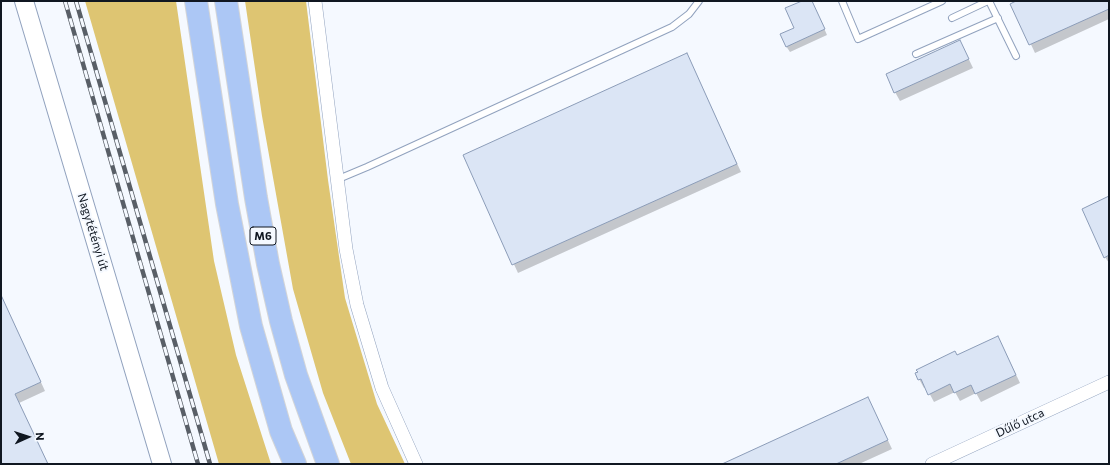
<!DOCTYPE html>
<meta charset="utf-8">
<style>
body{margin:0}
#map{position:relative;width:1110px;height:465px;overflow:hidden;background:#f5f9ff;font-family:Commissioner,sans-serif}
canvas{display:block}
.frame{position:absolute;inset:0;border:2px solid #101721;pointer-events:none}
.north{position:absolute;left:8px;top:417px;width:40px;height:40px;-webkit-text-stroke:3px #f5f9ff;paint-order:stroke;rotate:87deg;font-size:11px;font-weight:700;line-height:16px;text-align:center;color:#101721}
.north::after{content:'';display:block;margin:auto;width:14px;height:18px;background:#101721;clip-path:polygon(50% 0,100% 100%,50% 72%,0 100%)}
</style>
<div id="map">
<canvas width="1110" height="465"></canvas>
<div class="frame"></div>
<div class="north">N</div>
</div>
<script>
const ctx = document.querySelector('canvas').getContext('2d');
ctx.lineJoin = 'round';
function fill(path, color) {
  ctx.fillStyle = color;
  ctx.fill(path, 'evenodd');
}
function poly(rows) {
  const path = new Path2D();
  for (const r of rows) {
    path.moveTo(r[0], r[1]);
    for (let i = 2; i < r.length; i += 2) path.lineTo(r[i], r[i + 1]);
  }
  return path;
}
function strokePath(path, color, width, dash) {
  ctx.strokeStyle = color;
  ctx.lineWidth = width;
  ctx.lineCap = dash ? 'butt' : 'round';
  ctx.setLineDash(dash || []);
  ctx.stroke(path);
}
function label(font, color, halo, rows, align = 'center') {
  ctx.font = font + ' Commissioner,sans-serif';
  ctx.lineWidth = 4;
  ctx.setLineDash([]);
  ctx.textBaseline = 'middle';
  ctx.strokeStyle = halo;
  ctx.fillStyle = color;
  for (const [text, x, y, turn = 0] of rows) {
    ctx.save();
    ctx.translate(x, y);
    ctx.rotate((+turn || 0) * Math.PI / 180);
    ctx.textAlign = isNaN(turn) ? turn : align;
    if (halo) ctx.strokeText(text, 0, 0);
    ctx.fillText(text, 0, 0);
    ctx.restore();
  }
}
fill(poly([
 [85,1,176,1,214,261,236,355,271,464,219,464],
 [245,1,306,1,328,180,345,298,377,404,405,464,351,464,323,393,293,289,262,116]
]), '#dec572');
fill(poly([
 [804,1,812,1,827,35,790,52,786,46,795,29],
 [1019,1,1109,1,1109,19,1035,53,1012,4],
 [960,41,973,68,900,101,895,92],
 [691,63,741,172,518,273,464,156],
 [1109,197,1109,263,1105,257],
 [1,295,45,391,19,403,48,464,1,464],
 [1002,345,1020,383,981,402,976,393,960,401,955,392,934,402,926,387,924,388,919,379,957,356],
 [868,398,892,449,859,464,725,464]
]), '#0003');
const building = poly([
 [802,1,812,1,825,29,786,47,780,34,794,28,785,8,802,1],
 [1016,1,1109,1,1109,9,1029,45,1010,4,1016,1],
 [960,40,969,59,894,93,886,74,960,40],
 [687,53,737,164,512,265,463,155,687,53],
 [1109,196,1109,255,1104,258,1082,209,1109,196],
 [1,295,41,382,15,394,48,464,1,464,1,295],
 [998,336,1016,375,975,394,971,385,954,393,950,384,928,395,921,379,918,380,915,373,918,372,916,370,955,351,957,355,998,336],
 [868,397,888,440,836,464,722,464,868,397]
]);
fill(building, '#dbe5f5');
strokePath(building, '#8b9cb8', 1);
const service = poly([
 [842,1,858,39,942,1],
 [989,1,1016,56],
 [952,18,988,1],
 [916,54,998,18],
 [336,180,367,167,672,27,689,14,699,1]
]);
const minor = poly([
 [315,1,346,249,357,305,382,388,416,464],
 [932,464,1109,382]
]);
const secondary = poly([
 [24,1,162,464]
]);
const motorway = poly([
 [196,1,227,204,251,326,281,431,295,464],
 [226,1,256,198,268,264,281,321,296,375,328,464]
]);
strokePath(service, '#91a2be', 8);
strokePath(minor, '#91a2be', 14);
strokePath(secondary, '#91a2be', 20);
strokePath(motorway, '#d4d5d7', 24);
strokePath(service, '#fff', 6);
strokePath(minor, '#fff', 13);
strokePath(secondary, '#fff', 18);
strokePath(motorway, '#acc7f5', 22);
const rail = poly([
 [65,1,198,464],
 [76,1,210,464]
]);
strokePath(rail, '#595f67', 4.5);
strokePath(rail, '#f5f9ff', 3, [9]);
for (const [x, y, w] of [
 [263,236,26]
]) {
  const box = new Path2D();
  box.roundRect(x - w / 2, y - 9, w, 18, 3);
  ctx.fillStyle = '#f5f9ff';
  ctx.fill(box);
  strokePath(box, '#101721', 1);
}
label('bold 11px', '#101721', null, [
 ["M6",263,236]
]);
label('12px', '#101721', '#f5f9ff', [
 ["Nagytétényi út",93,232,73],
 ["Dűlő utca",1020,423,-25]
]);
</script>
